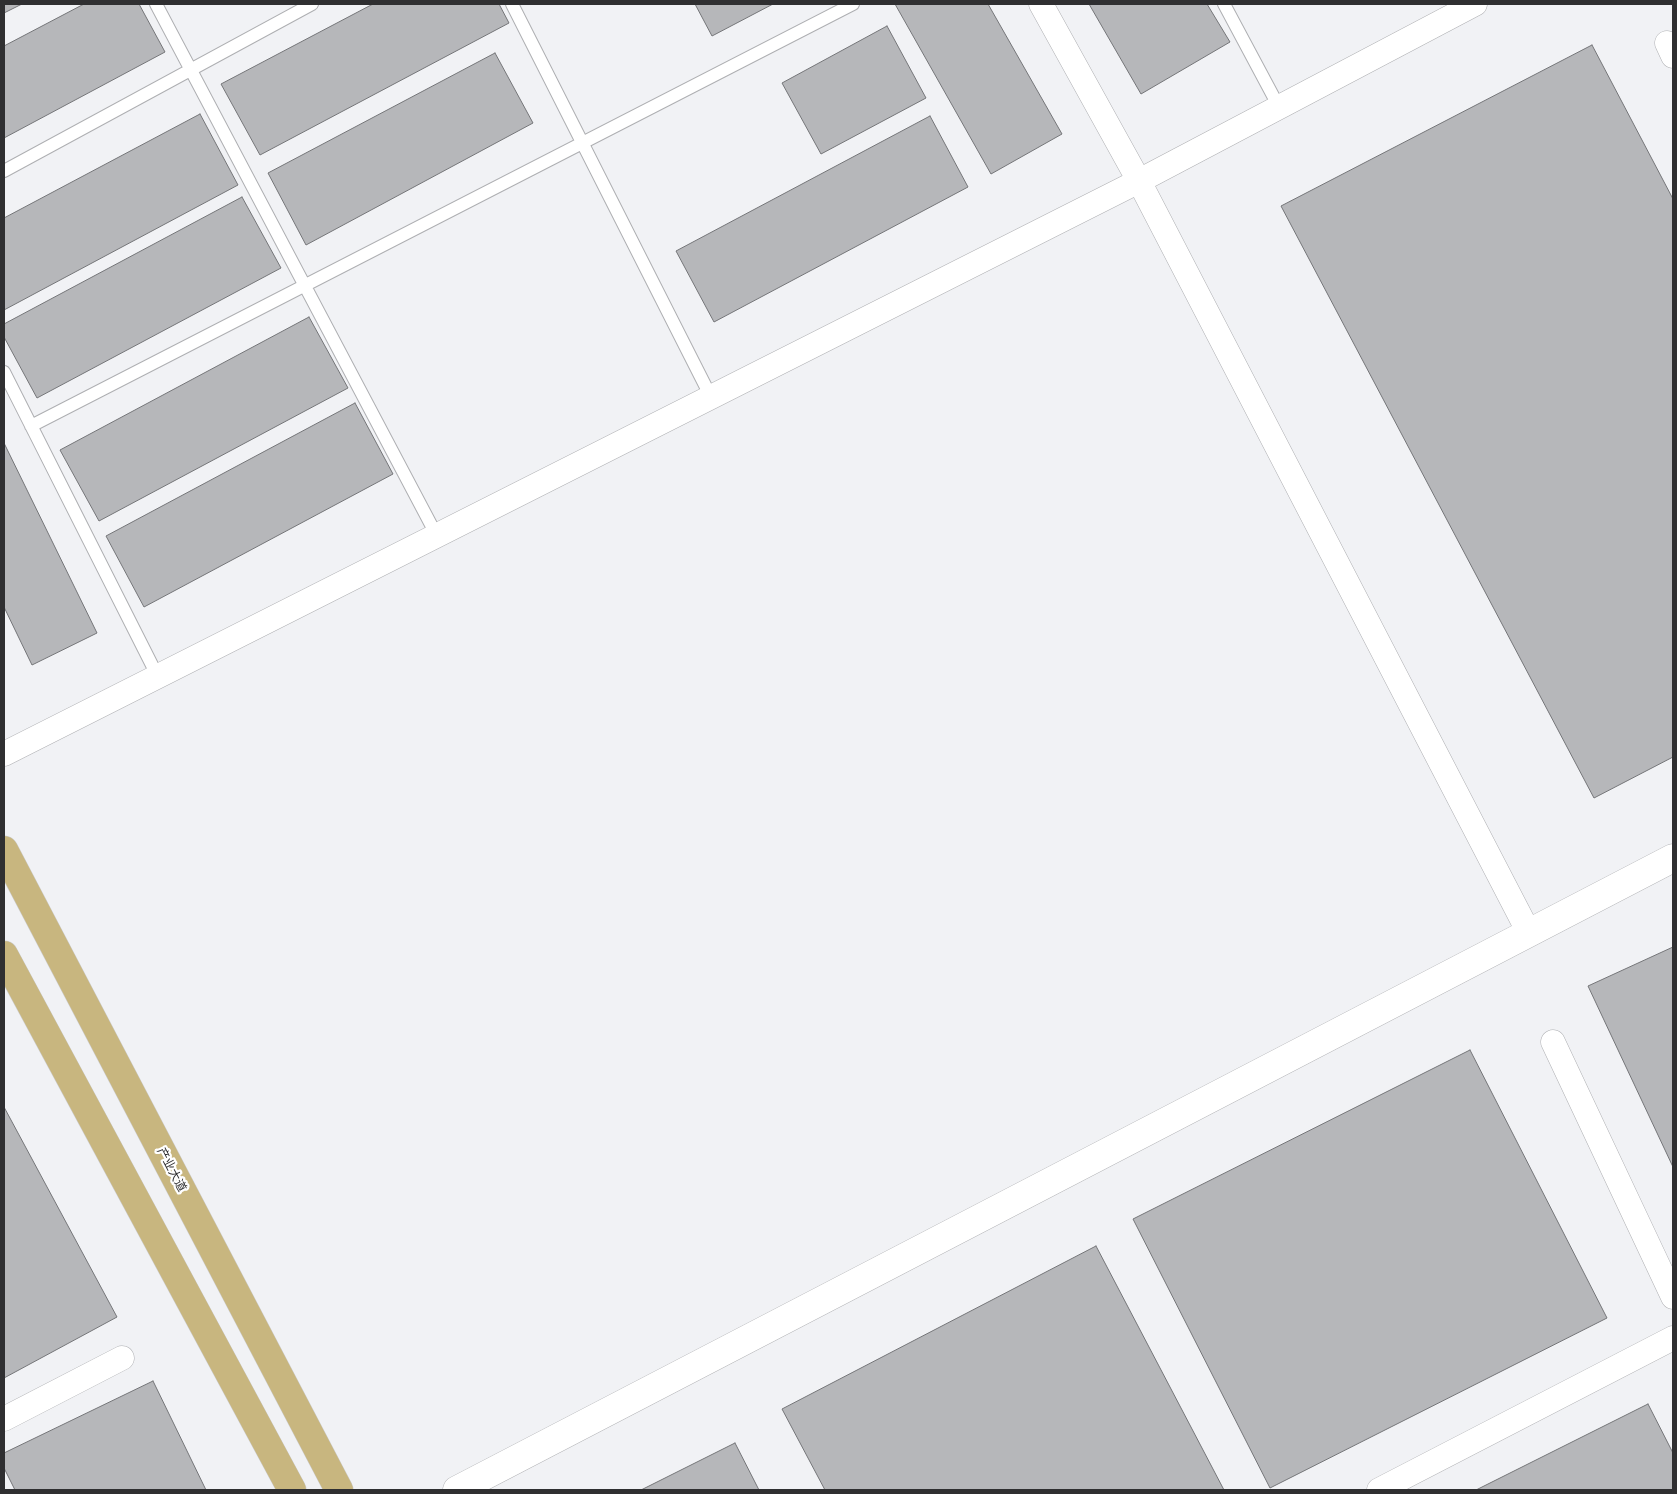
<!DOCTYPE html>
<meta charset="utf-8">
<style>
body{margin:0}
#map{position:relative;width:1677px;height:1494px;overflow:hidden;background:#f1f2f5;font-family:"Roboto Condensed",sans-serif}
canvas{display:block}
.frame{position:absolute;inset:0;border:5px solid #2f2f31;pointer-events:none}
</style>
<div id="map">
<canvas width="1677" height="1494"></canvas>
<div class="frame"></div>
</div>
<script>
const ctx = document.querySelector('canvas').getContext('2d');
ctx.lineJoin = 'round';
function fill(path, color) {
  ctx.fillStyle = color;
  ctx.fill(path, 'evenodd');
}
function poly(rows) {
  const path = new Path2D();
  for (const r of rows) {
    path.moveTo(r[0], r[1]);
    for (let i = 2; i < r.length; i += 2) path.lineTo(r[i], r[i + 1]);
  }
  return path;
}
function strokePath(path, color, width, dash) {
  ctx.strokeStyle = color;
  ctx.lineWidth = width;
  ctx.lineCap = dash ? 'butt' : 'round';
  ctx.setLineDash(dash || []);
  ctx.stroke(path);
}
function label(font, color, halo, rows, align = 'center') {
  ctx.font = font + ' "Roboto Condensed","Noto Sans SC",sans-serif';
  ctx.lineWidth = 4.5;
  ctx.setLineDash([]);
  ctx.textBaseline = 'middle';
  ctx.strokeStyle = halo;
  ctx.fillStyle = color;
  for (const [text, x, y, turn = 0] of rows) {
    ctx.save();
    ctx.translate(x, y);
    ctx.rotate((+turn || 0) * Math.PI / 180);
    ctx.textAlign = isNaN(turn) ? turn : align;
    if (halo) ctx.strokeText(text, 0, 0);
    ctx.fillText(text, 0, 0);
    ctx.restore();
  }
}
const building = poly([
 [4,4,22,4,4,13,4,4],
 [84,4,139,4,165,52,4,138,4,46,84,4],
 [373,4,499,4,509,23,260,155,221,84,373,4],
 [695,4,773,4,712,36,695,4],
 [895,4,988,4,1062,134,991,174,895,4],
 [1089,4,1207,4,1230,42,1141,94,1089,4],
 [887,26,926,98,821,154,782,83,887,26],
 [1592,45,1673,199,1673,757,1594,798,1281,206,1592,45],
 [495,53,533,123,306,245,268,173,495,53],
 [200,114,238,185,4,310,4,218,200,114],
 [930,116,968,187,714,322,676,251,930,116],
 [242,197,281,268,37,398,4,337,4,324,242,197],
 [309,317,348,388,99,521,60,450,309,317],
 [355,403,393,474,144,607,106,536,355,403],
 [4,443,97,633,32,665,4,607,4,443],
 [1673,947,1673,1167,1588,986,1673,947],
 [1470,1050,1607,1318,1270,1488,1133,1219,1470,1050],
 [4,1107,117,1317,4,1378,4,1107],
 [1096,1246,1224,1490,825,1490,782,1409,1096,1246],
 [153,1381,206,1490,15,1490,4,1468,4,1453,153,1381],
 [1648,1404,1673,1453,1673,1490,1476,1490,1648,1404],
 [735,1443,759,1490,641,1490,735,1443]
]);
fill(building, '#b6b7ba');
strokePath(building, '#747578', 1);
const lane = poly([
 [156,4,437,536],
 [512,4,711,397],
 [1224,4,1279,107],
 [4,171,312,4],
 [4,372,158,677],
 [31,426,853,4]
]);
const street = poly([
 [1041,4,1139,181,1529,933],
 [1667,43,1673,56],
 [4,754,1139,181,1475,4],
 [1553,1042,1673,1297],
 [4,1419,122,1358],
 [1379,1490,1673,1338]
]);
const secondary = poly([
 [457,1490,1673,858]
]);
const primary = poly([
 [4,850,339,1490],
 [4,955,292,1490]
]);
strokePath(lane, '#aeafb2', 14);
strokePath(street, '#aeafb2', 25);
strokePath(secondary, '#aeafb2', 29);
strokePath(primary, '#cdcdce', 29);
strokePath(lane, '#fff', 12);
strokePath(street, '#fff', 24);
strokePath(secondary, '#fff', 28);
strokePath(primary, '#c8b67f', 28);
label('12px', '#2f2f31', '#fff', [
 ["产业大道",171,1170,62]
]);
</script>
